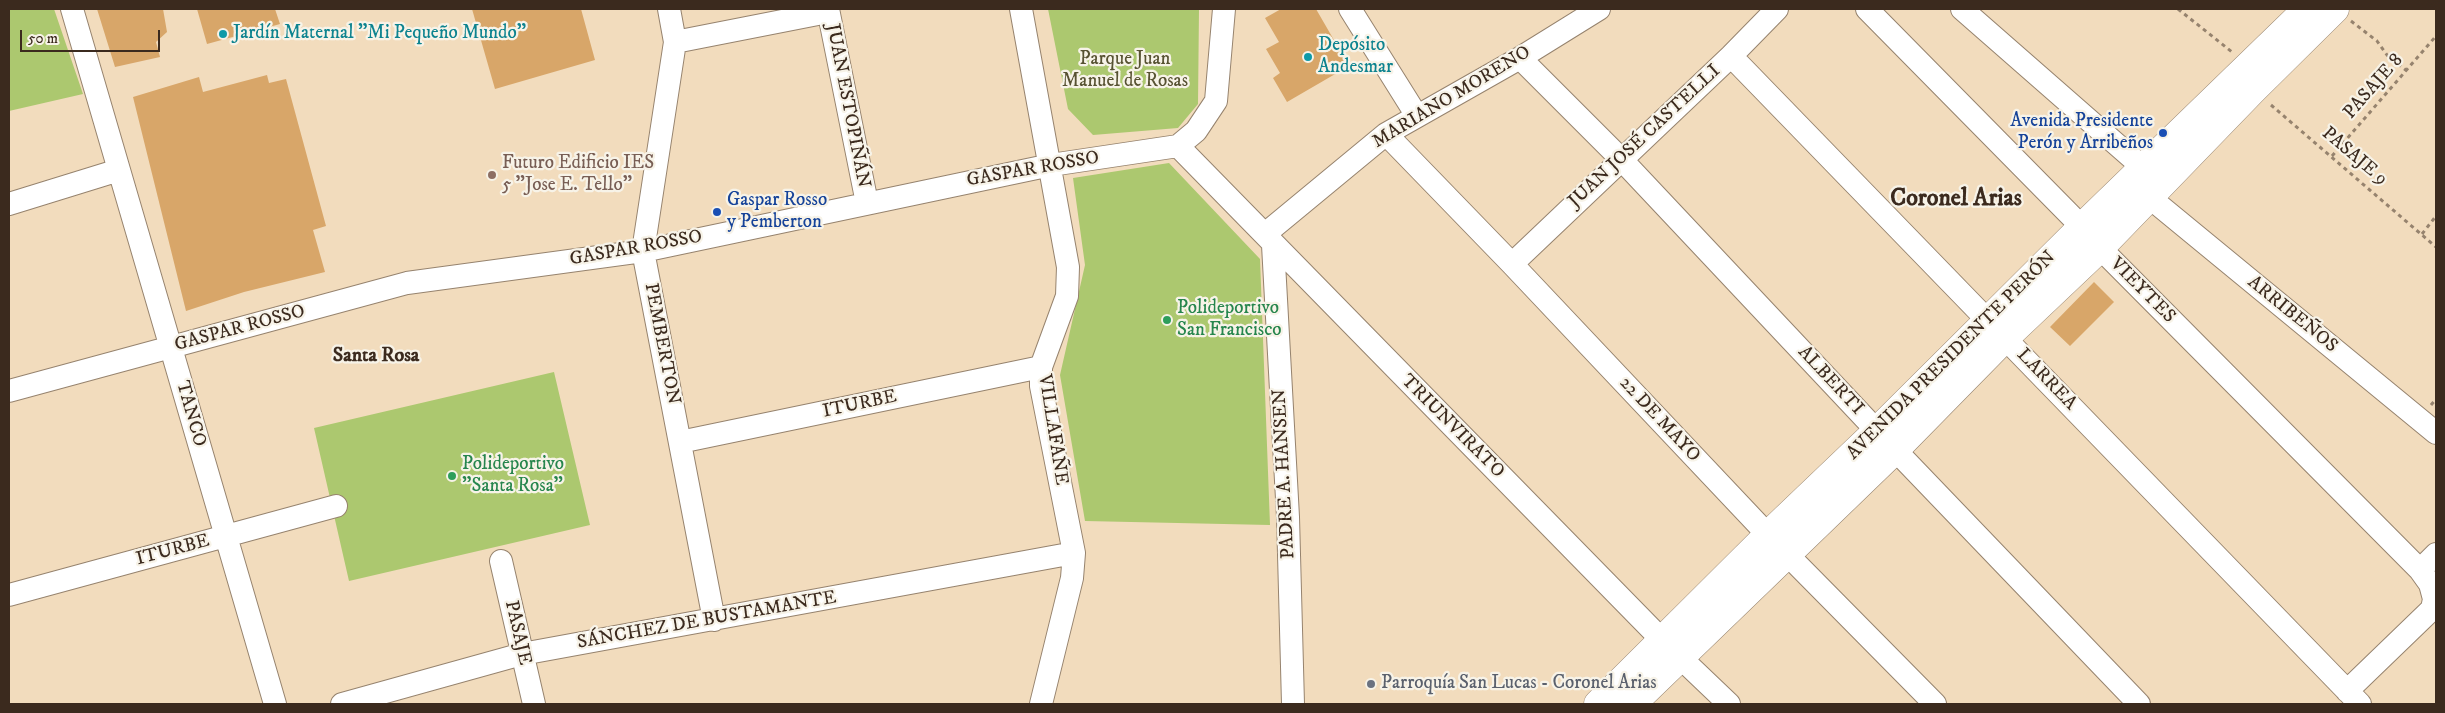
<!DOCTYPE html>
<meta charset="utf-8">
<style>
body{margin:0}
#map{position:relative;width:2445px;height:713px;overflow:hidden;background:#f2dcbd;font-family:"IM FELL DW Pica",serif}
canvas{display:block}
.frame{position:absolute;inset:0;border:10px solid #3b2a1e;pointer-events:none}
.scale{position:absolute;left:20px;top:30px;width:140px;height:22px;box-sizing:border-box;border:2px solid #3b2a1e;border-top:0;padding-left:6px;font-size:15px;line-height:18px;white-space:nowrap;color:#3b2a1e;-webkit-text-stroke:4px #f7f3e8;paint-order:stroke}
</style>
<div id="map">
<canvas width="2445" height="713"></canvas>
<div class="frame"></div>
<div class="scale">50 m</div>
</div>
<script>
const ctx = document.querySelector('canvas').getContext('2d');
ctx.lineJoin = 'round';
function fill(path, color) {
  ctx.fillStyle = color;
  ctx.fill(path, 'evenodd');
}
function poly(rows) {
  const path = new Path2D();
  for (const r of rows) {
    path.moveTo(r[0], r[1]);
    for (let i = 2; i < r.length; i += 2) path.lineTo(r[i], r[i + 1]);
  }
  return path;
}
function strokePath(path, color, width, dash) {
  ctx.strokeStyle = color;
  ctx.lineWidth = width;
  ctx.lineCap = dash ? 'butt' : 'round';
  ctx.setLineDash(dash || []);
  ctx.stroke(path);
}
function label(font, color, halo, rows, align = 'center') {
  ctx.font = font + ' "IM FELL DW Pica",serif';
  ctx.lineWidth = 4.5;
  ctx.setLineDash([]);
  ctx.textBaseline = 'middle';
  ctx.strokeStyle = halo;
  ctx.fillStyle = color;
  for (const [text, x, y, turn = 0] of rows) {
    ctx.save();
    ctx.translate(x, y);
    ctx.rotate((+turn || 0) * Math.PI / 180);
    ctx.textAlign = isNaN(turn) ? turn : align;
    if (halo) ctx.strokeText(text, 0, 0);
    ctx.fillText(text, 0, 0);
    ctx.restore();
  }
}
fill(poly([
 [9,9,54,9,83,94,9,111],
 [1048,9,1199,9,1198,104,1178,128,1093,135,1068,109],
 [1169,163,1260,259,1270,525,1085,521,1060,375,1085,265,1073,178],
 [554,372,590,525,349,581,314,428]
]), '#acc86f');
fill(poly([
 [97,9,163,9,167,32,156,42,160,57,115,67],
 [197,9,275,9,280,24,207,44],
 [472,9,581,9,595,60,495,89],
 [1281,9,1316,9,1349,66,1287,102,1273,78,1280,73,1266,49,1279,42,1265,18],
 [267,75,269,83,286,79,326,226,313,230,325,272,244,292,186,311,133,97,199,77,203,92],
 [2094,282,2114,302,2070,346,2050,327]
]), '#d8a669');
const minor = poly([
 [72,9,275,704],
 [669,9,675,42,643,251,714,620],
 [828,9,867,203],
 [1021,9,1068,267,1067,296,1041,367,1041,386,1074,553,1072,578,1041,704],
 [1350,9,1417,116],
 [1867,9,2082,227,2100,248,2420,570],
 [1962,9,2155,178],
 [675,42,828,12],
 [1731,56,2360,704],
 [1520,58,1621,159,1877,431,2139,704],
 [1386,134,1512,264,1768,535,1935,704],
 [1178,146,1663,641,1729,704],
 [2149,197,2436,433],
 [9,204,119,170],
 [1265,234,1386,134,1520,58,1599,9],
 [1273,245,1288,517,1293,704],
 [1512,264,1731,56,1777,9],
 [9,391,407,283,643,251,1051,165,1178,146,1196,131,1216,101,1224,9],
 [680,442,1041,367],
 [501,561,534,704],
 [9,595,336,506],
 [2347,691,2432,609,2434,599,2430,584,2420,570,2436,554],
 [342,704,522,654,1074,553]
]);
const secondary = poly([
 [1598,704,1768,535,1877,431,2082,227,2307,9],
 [1632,704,1895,450,2005,338,2100,248,2253,90,2335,9]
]);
strokePath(minor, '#96836e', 24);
strokePath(secondary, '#96836e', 29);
strokePath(poly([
 [2178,9,2232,52],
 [2351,21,2377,41,2387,55,2407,71],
 [2271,105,2436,247],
 [2332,156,2436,36],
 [2422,234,2436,216],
 [2431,405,2436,399]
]), '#96836e', 3, [4, 4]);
strokePath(minor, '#fff', 22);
strokePath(secondary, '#fff', 28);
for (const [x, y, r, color] of [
 [223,34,5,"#0f9aa8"],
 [1308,57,5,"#0f9aa8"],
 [2163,133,5,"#1a4fb4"],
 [492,175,5,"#8d6e63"],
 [717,212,5,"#1a4fb4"],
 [1167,320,5,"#2e9e5b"],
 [452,476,5,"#2e9e5b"],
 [1371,684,5,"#6b7280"]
]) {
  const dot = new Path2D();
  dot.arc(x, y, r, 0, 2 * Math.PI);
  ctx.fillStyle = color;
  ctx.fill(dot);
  strokePath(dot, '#f7f3e8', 2);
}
label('19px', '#0d838f', '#f7f3e8', [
 ["Jardín Maternal \"Mi Pequeño Mundo\"",233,34],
 ["Depósito",1318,46],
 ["Andesmar",1318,68]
], 'left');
label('19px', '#575232', '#f7f3e8', [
 ["Parque Juan",1125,60],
 ["Manuel de Rosas",1125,82]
]);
label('19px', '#3b2a1e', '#f7f3e8', [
 ["PASAJE 8",2374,87,-49],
 ["MARIANO MORENO",1452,98,-31],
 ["JUAN ESTOPIÑÁN",847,106,79],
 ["JUAN JOSÉ CASTELLI",1645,137,-43],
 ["PASAJE 9",2354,157,40],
 ["GASPAR ROSSO",1033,170,-10],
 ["GASPAR ROSSO",636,249,-10],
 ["VIEYTES",2142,291,45],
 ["ARRIBEÑOS",2292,315,39],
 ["GASPAR ROSSO",240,329,-15],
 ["PEMBERTON",661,344,79],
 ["AVENIDA PRESIDENTE PERÓN",1952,356,-45],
 ["LARREA",2046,380,46],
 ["ALBERTI",1830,381,47],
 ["ITURBE",860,405,-12],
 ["TANCO",190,414,74],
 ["22 DE MAYO",1659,420,47],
 ["TRIUNVIRATO",1452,427,45],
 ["VILLAFAÑE",1052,430,81],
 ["PADRE A. HANSEN",1285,474,-93],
 ["ITURBE",173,551,-15],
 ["SÁNCHEZ DE BUSTAMANTE",707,621,-10],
 ["PASAJE",517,633,77]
]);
label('19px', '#164399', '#f7f3e8', [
 ["Avenida Presidente",2153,122],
 ["Perón y Arribeños",2153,144],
 ["Gaspar Rosso",727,201,"left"],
 ["y Pemberton",727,223,"left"]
], 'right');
label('19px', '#785e54', '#f7f3e8', [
 ["Futuro Edificio IES",502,164],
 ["5 \"Jose E. Tello\"",502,186]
], 'left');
label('19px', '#27864d', '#f7f3e8', [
 ["Polideportivo",1177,309],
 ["San Francisco",1177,331],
 ["Polideportivo",462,465],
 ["\"Santa Rosa\"",462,487]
], 'left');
label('19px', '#5b616d', '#f7f3e8', [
 ["Parroquía San Lucas - Coronel Arias",1381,684]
], 'left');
label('bold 20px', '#3b2a1e', '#f7f3e8', [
 ["Santa Rosa",376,357]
]);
label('bold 24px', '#3b2a1e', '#f7f3e8', [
 ["Coronel Arias",1956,200]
]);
</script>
